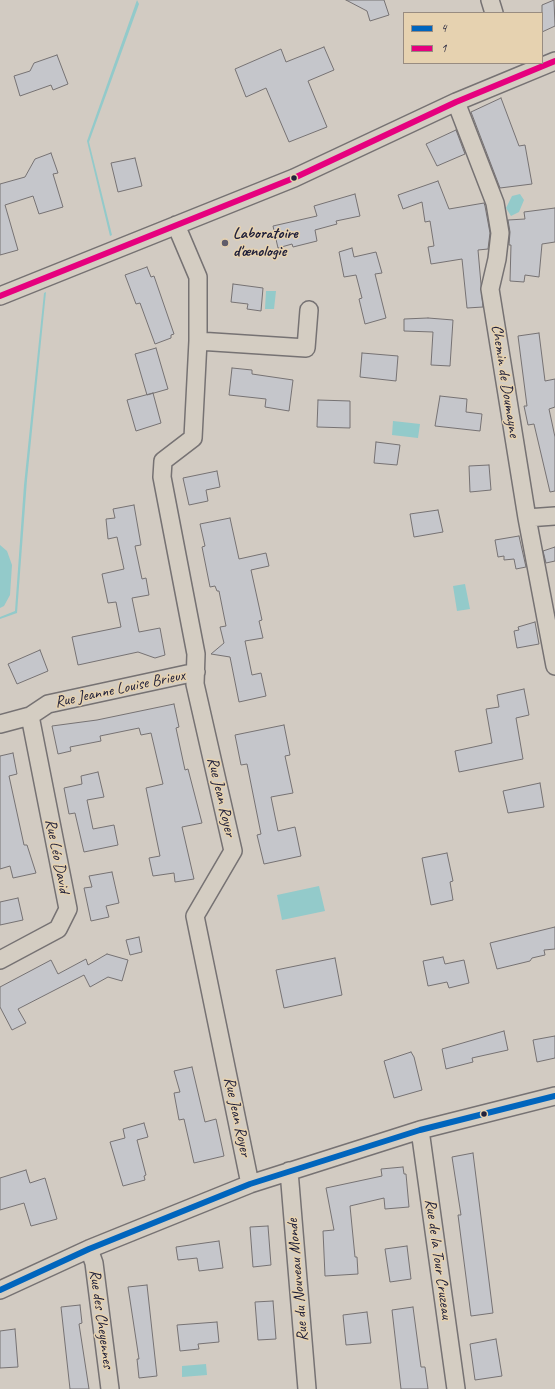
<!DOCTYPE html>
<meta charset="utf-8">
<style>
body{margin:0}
#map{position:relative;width:555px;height:1389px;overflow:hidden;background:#d2cbc2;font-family:Caveat,sans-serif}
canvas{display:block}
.legend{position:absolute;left:403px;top:12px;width:140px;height:52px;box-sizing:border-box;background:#e6d2b0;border:1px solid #988c81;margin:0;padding:5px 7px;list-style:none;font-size:12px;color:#22223b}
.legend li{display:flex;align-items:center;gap:8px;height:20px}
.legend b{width:20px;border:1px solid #988c81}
</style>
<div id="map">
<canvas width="555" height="1389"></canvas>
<ul class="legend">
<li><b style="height:5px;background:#0065bd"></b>4</li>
<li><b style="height:5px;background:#e6007e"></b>1</li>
</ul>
</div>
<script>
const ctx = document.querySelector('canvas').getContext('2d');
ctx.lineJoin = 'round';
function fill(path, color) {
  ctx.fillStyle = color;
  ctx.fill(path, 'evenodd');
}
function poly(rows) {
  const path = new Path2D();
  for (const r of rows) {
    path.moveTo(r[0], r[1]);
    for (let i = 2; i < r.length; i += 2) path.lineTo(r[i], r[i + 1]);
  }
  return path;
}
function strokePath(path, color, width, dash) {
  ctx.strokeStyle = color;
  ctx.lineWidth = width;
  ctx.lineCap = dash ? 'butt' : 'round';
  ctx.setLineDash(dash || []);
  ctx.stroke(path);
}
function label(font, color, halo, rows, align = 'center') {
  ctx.font = font + ' Caveat,sans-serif';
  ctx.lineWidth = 3;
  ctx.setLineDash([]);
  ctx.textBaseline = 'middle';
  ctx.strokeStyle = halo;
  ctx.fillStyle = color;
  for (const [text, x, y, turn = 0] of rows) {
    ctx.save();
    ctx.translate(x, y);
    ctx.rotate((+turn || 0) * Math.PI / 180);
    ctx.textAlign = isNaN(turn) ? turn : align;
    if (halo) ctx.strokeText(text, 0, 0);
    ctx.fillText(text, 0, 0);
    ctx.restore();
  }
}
fill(poly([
 [137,0,139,4,89,142,112,235,110,236,87,141],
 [520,194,524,200,519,212,511,216,506,208,512,196],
 [266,291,276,291,274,309,265,309],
 [46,292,27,480,17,613,0,619,0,617,15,611,24,485,44,293],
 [393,421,420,424,418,438,392,435],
 [0,545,7,551,12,565,10,595,4,606,0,608],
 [465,584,470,609,457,611,453,586],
 [319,886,325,911,282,920,277,895],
 [206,1364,207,1375,182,1377,182,1366]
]), '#93caca');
const building = poly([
 [346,0,384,0,389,15,370,21,367,11,346,0],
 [554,0,555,26,542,32,542,5,554,0],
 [324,47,334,70,308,81,327,127,289,142,266,88,246,97,235,69,281,49,286,62,324,47],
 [57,55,68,84,53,90,51,85,20,96,14,76,30,71,34,63,57,55],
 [501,98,519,146,525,145,532,184,500,188,471,112,501,98],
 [456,130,465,154,437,166,426,144,456,130],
 [51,153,58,173,53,174,63,207,39,214,33,196,5,205,18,250,0,255,0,184,25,177,35,159,51,153],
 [135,158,142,186,118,192,111,163,135,158],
 [438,181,449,209,484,203,485,206,490,233,488,249,478,250,483,307,467,308,462,259,431,264,428,247,434,246,430,221,425,222,422,202,403,209,398,195,438,181],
 [355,194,360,216,336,221,337,224,315,230,317,241,293,247,292,244,278,248,273,226,317,216,314,206,355,194],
 [555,208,555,242,542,244,539,277,525,275,524,282,510,281,511,245,509,245,510,232,508,220,525,219,524,212,555,208],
 [352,248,354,257,376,252,382,273,375,274,386,318,365,324,359,299,362,298,356,275,344,277,339,252,352,248],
 [147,267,151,277,154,276,174,334,171,335,171,338,155,344,140,303,136,304,125,275,147,267],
 [233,284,263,288,261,311,247,309,248,304,231,302,233,284],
 [428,318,453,320,450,366,431,365,433,332,404,331,404,319,428,318],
 [539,333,545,381,555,379,555,407,549,409,555,437,555,491,550,492,534,424,528,425,524,406,527,406,518,336,539,333],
 [156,348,168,389,147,395,135,354,156,348],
 [362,353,398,356,396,381,360,377,362,353],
 [232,368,252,370,252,374,293,380,289,411,265,407,266,399,229,395,232,368],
 [153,393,161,423,136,431,127,400,153,393],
 [440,396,467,399,466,412,482,414,480,431,435,426,440,396],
 [318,400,350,401,350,428,317,427,318,400],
 [376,442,400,445,397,465,374,463,376,442],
 [489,465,491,490,470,492,469,466,489,465],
 [217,471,220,487,206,490,208,501,189,505,183,478,217,471],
 [134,505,141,545,135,546,142,579,146,578,149,595,132,598,139,632,160,628,165,655,155,658,138,652,78,665,72,637,121,627,116,602,108,603,102,574,124,569,117,537,108,539,106,519,115,518,113,509,134,505],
 [438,510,443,532,414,537,410,514,438,510],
 [230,518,239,559,266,553,269,566,251,570,262,620,259,621,263,638,245,641,252,675,261,673,266,696,239,702,230,657,211,654,224,643,220,627,226,626,219,591,217,591,215,586,210,587,202,547,205,546,200,524,230,518],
 [519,536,526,567,516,569,514,559,504,560,504,556,498,557,495,540,519,536],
 [555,547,555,561,546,563,543,551,555,547],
 [535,622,539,644,517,648,514,631,519,630,518,627,535,622],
 [40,650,48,671,17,684,8,664,40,650],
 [524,689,529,715,516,718,523,759,459,772,455,751,492,743,486,709,499,707,497,695,524,689],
 [174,704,179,727,176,728,185,770,188,769,202,823,182,827,194,879,175,882,174,873,153,876,149,858,160,856,146,788,163,784,151,733,141,735,139,728,100,736,101,741,70,747,71,751,58,754,52,726,97,720,174,704],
 [284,725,290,755,285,756,293,793,271,797,278,831,295,827,301,856,264,864,257,835,261,834,247,764,241,765,235,735,284,725],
 [13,753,17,774,9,776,24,845,27,845,36,873,13,878,10,866,0,869,0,756,13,753],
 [98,772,104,797,87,800,93,829,114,825,118,845,84,852,75,813,69,814,64,788,82,784,81,776,98,772],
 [540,783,544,807,508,813,503,791,540,783],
 [447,853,453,881,450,882,453,900,431,905,422,858,447,853],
 [112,872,119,903,106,906,109,917,91,921,84,888,92,887,89,876,112,872],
 [18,898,23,920,0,925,0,902,18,898],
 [555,927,555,949,544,950,545,955,532,958,530,961,497,969,490,943,555,927],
 [139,937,142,952,130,955,126,940,139,937],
 [107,954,128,960,122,981,108,977,90,987,84,975,18,1009,26,1023,12,1030,0,1007,0,987,51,960,58,974,86,959,88,965,107,954],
 [443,957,445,964,464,960,469,983,449,988,447,982,428,986,423,961,443,957],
 [335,958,342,995,284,1008,276,970,335,958],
 [504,1031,508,1050,472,1058,473,1062,446,1069,442,1049,504,1031],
 [555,1036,555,1058,537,1062,533,1040,555,1036],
 [411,1052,414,1057,422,1090,394,1098,384,1061,411,1052],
 [192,1067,205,1122,216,1119,224,1156,194,1163,184,1119,179,1120,174,1093,180,1092,174,1071,192,1067],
 [144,1123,148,1137,137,1140,146,1175,144,1176,145,1180,123,1186,110,1142,125,1138,123,1129,144,1123],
 [473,1153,493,1313,471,1316,458,1215,461,1215,452,1157,473,1153],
 [403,1167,404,1174,406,1174,409,1207,385,1209,384,1198,350,1206,355,1257,357,1257,358,1274,325,1276,323,1231,334,1230,326,1188,382,1176,381,1169,403,1167],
 [26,1170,30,1183,45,1178,57,1219,31,1226,24,1203,0,1210,0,1178,26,1170],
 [268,1226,271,1265,253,1267,250,1227,268,1226],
 [219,1241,223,1268,199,1271,197,1258,178,1260,176,1247,219,1241],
 [407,1246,411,1279,390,1282,385,1249,407,1246],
 [147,1285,157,1376,139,1378,137,1359,139,1359,128,1287,147,1285],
 [273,1301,276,1339,258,1340,255,1302,273,1301],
 [80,1305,82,1323,79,1324,89,1389,70,1389,61,1307,80,1305],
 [413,1307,421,1367,425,1367,428,1389,401,1389,392,1310,413,1307],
 [367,1312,371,1343,346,1345,343,1315,367,1312],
 [217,1322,219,1342,198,1344,199,1349,180,1351,177,1325,217,1322],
 [15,1329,18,1367,0,1368,0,1331,15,1329],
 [496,1339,502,1376,475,1380,470,1344,496,1339]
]);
fill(building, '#c5c6cb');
strokePath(building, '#767273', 1);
const minor = poly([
 [490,0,494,13],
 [456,102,495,203,500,233,497,259,490,289,527,518,555,666],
 [176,225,198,277,198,341,193,438,163,461,162,477,196,654,195,684,233,851,195,916,250,1184],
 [0,296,294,178,456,102,555,61],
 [198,341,306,348,309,310],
 [527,518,555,516],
 [0,724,30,716,48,704,196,672],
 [0,960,58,929,68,909,30,716],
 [420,1130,456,1389],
 [289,1171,307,1389],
 [89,1249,94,1263,110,1389],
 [0,1290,89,1249,250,1184,420,1130,555,1096]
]);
strokePath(minor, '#767273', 20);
strokePath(minor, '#d4cdc2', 17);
strokePath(poly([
 [0,1290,89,1249,250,1184,420,1130,555,1096]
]), '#0065bd', 6);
strokePath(poly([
 [0,296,294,178,456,102,555,61]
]), '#e6007e', 6);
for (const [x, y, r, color] of [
 [294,178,3.5,"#22223b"],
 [225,243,4,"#605d6a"],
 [484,1114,3.5,"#22223b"]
]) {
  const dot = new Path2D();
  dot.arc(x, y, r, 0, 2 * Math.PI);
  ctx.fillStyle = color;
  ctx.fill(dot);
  strokePath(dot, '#e6d2b0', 1.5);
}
label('bold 16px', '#22223b', '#e6d2b0', [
 ["Laboratoire",233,234],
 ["d'œnologie",233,252]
], 'left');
label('16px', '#22223b', '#e6d2b0', [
 ["Chemin de Doumayne",505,381,81],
 ["Rue Jeanne Louise Brieux",120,689,-12],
 ["Rue Jean Royer",221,797,77],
 ["Rue Léo David",57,856,79],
 ["Rue Jean Royer",237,1117,78],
 ["Rue de la Tour Cruzeau",438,1259,82],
 ["Rue du Nouveau Monde",298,1280,-95],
 ["Rue des Cheyennes",101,1319,82]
]);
</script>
